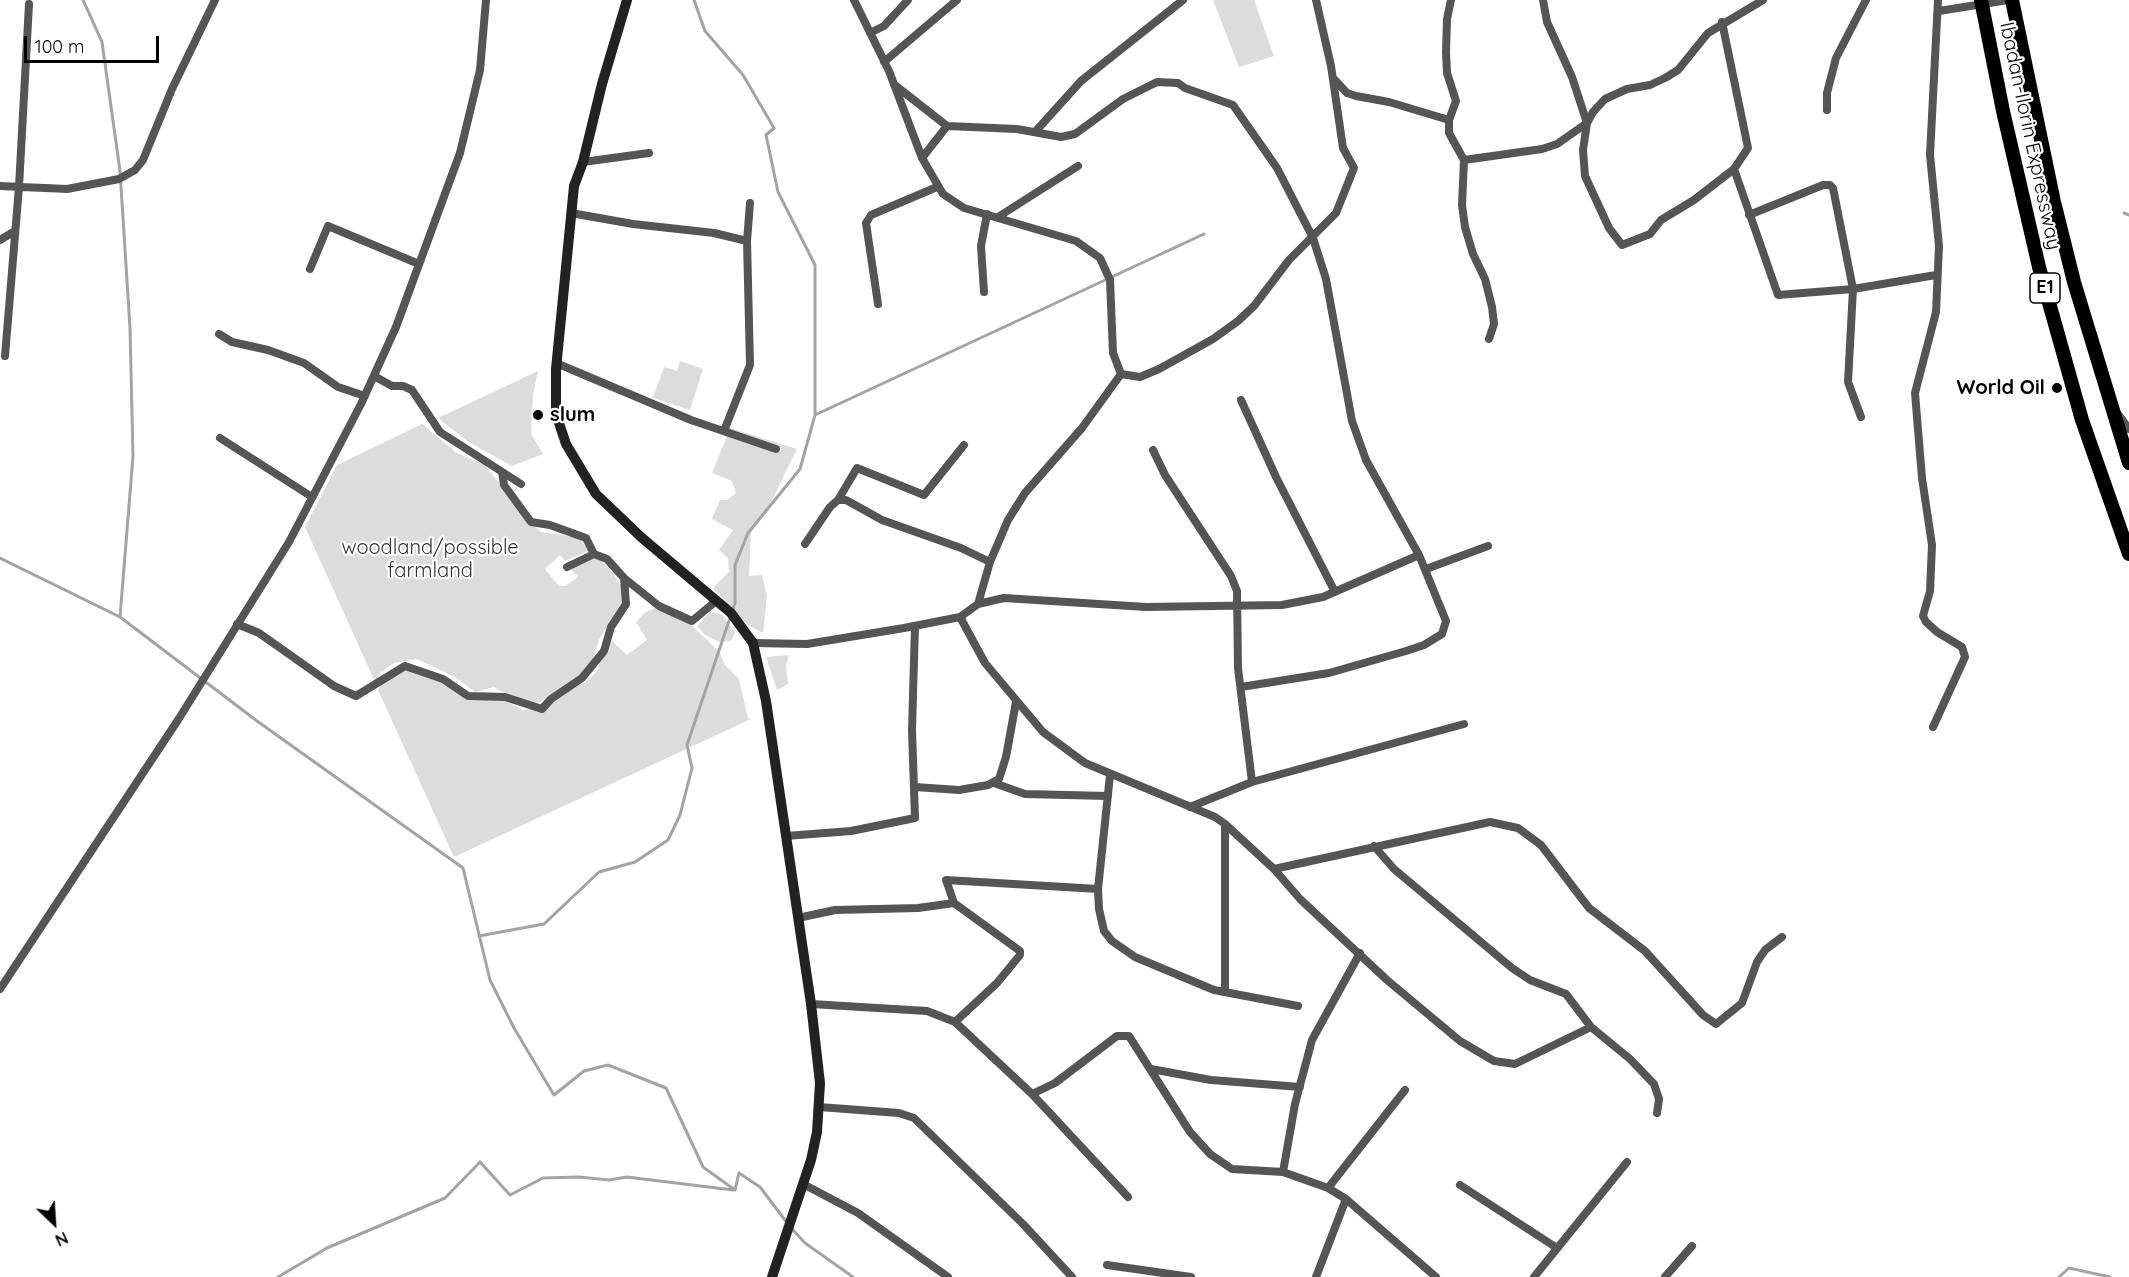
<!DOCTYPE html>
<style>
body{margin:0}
#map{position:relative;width:2129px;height:1277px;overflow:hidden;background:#fff;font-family:Quicksand,sans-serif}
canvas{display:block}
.north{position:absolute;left:24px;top:1193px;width:60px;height:60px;-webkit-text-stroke:4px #fff;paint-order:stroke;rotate:155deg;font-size:16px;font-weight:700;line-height:24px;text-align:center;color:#000}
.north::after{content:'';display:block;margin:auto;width:21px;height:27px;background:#000;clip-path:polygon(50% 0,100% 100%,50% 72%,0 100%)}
.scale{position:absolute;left:24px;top:36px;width:135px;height:27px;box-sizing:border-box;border:3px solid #000;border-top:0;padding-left:8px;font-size:18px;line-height:21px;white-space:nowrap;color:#000;-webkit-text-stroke:4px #fff;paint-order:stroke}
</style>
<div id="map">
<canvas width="2129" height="1277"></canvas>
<div class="north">N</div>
<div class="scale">100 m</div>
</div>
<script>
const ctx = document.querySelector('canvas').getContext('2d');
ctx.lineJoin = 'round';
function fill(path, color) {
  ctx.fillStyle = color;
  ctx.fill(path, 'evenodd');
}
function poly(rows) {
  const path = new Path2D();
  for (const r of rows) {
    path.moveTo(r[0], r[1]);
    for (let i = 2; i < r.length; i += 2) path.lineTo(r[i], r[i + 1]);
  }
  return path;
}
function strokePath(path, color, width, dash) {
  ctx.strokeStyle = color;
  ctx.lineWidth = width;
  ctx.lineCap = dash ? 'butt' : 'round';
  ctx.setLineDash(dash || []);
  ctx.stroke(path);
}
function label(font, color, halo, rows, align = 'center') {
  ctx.font = font + ' Quicksand,sans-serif';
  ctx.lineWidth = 4.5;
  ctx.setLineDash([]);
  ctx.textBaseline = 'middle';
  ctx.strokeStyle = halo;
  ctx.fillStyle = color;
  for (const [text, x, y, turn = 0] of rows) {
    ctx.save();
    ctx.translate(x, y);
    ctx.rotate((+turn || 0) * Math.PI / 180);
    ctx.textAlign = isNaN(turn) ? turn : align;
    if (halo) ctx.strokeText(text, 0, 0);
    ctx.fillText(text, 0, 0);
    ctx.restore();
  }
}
fill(poly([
 [1213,0,1254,0,1274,56,1239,67],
 [680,361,703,369,690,410,653,398,664,367,677,371],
 [538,371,533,395,531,434,543,454,512,466,467,441,438,418],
 [422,424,457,453,485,465,530,522,541,532,580,538,588,551,565,561,560,555,545,569,559,586,565,586,578,577,571,569,592,557,605,563,624,590,625,597,599,640,590,670,535,705,521,702,494,687,475,692,455,677,417,659,394,663,381,672,376,684,305,527,337,465],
 [730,428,797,449,767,510,751,532,749,576,762,575,767,596,763,633,746,624,713,588,729,572,728,558,719,550,733,530,712,519,720,500,727,500,736,493,732,481,712,473],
 [658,607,691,625,719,651,725,665,739,679,748,718,751,719,454,857,378,690,387,675,410,665,479,699,500,698,523,710,544,708,563,693,587,681,598,670,602,648,609,638,627,655,647,640,636,622,646,612],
 [710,612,722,614,735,633,731,641,720,642,705,635,697,626],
 [789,655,786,665,788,684,777,690,766,657]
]), '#dcdcdc');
strokePath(poly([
 [83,0,102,42,120,171,130,328,133,456,120,617],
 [694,0,705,31,743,75,774,128,766,135,778,192,815,265,815,415,800,469,748,533,735,565,735,603,732,612],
 [2124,213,2129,215],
 [815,415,1204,234],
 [0,558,120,617,257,721,463,868,490,980,514,1028,554,1095,584,1071,608,1065,666,1088,703,1167,735,1190,739,1173,760,1187,788,1224],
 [479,936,544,924,599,872,635,862,668,840,680,815,692,768,687,745,730,618],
 [792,1229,805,1243,853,1277],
 [278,1277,327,1248,445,1198,480,1162,510,1195,543,1178,579,1177,609,1180,627,1177,733,1190],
 [2059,1277,2069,1268,2110,1277]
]), '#a3a3a3', 3);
strokePath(poly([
 [854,0,889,71,922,158,943,194,964,208,1076,241,1100,258,1110,280,1113,353,1121,374],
 [1543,0,1547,22,1572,77,1587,123,1583,150,1585,176,1609,228,1622,245,1650,234,1661,220,1694,200,1734,169],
 [1939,11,2008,0],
 [1722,22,1748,148,1734,169,1778,295,1853,289,1936,275],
 [870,33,884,26,908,0],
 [884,62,957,0],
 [1334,79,1347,93,1356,96,1389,102,1449,120,1449,133,1464,160,1542,149,1557,144,1587,123,1593,112,1605,99,1627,89,1650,85,1665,78,1678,70,1708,33,1763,0],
 [896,86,947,126,1017,129,1061,137,1075,134,1123,99,1157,82,1178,83,1185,88,1233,105,1277,168,1313,238,1326,279,1352,421,1366,460,1419,555,1446,621,1442,634,1424,645,1406,651,1329,673,1241,687],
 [1827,110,1827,93,1836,58,1866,0],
 [1449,120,1456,101,1447,73,1446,52,1447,19,1451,0],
 [1035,132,1081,81,1183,0],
 [922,158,947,126],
 [1464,160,1462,205,1465,227,1473,254,1485,279,1492,307,1494,324,1489,339],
 [583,162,649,153],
 [0,186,67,189,119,179,135,170,143,160,172,89,215,0],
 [571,213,633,224,714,233,747,241],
 [1749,215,1823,185,1830,185,1833,188,1853,289,1848,382,1861,417],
 [998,217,1078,166],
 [0,240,15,231],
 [310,269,328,226,419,264],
 [984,292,981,246,987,214],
 [878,304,866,223,871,215,937,187],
 [219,334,232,342,268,350,304,363,338,387,365,396],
 [5,356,19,187,29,4],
 [556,363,691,420,776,449],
 [374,376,392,386,403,386,412,390,440,432,521,484],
 [1241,400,1276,477,1335,592],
 [2117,413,2129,429],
 [724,431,750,365,747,241,750,203],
 [220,438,312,497],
 [1153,450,1165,475,1231,576,1237,591,1238,668,1252,782],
 [502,472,504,485,531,522,550,525,586,538,594,554,607,559,624,578,659,606,692,621,716,601],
 [838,500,857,468,924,495,964,445],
 [805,544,830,507,838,500,846,500,882,520,961,548,990,562],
 [567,567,594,554],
 [1426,569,1488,546],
 [978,604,990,562,1008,520,1025,493,1082,428,1121,374,1140,377,1159,369,1213,339,1238,321,1254,306,1289,260,1336,213,1354,168,1343,148,1331,66,1316,0],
 [960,617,985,663,1043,732,1085,763,1215,817,1225,824,1274,869,1300,899,1387,980,1460,1041,1494,1061,1515,1064,1591,1027],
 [237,624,259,633,334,686,356,696,405,666,443,679,468,696,505,697,542,709,551,699,582,678,604,651,611,627,626,604,624,578],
 [753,643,807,644,904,628,960,617,978,604,1004,598,1146,607,1282,605,1323,597,1419,555],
 [1933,727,1965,657,1962,647,1937,632,1926,622,1923,616,1930,591,1932,545,1922,478,1915,393,1936,312,1939,246,1930,155,1938,0],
 [1110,775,1098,889,1099,909,1104,931,1112,941,1135,957,1214,990,1298,1006],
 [994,783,1025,794,1108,796],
 [915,787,959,790,988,785,999,779,1006,757,1016,702],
 [1190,807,1252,782,1464,724],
 [786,836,851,831,915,818,912,730,915,626],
 [1374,846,1394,869,1512,968,1530,980,1566,994,1591,1027,1630,1059,1654,1084,1659,1099,1657,1113],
 [1274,869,1490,822,1518,828,1541,845,1589,908,1645,951,1703,1015,1716,1024,1742,1003,1757,962,1765,950,1782,937],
 [798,918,835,910,918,908,954,903],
 [0,989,178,720,289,542,361,404,396,327,460,153,480,70,486,0],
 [1225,992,1225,824],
 [811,1004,927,1011,955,1022,1032,1094,1128,1197],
 [955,1022,997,983,1020,955,1020,951,954,903,946,880,1098,889],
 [1151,1069,1211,1080,1300,1087],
 [1032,1094,1055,1083,1117,1036,1129,1036,1190,1132,1210,1154,1232,1169,1283,1172,1328,1188,1346,1199,1436,1277],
 [819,1107,899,1113,914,1118,1023,1224,1072,1277],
 [1283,1172,1295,1104,1312,1040,1360,953],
 [803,1184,858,1213,948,1277],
 [1460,1185,1557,1248],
 [1328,1188,1405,1090],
 [1107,1265,1191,1277],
 [1316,1277,1346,1199],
 [1534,1277,1627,1162],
 [1665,1277,1692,1246]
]), '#555', 8);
strokePath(poly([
 [627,0,602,84,583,162,574,186,556,369,556,414,566,444,596,494,641,537,731,613,753,643,766,701,811,1004,820,1083,817,1132,811,1160,772,1277]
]), '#222', 10);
strokePath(poly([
 [1981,0,2003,111,2039,267,2082,420,2129,554],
 [2012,0,2054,202,2074,282,2129,463]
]), '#000', 14);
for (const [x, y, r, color] of [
 [2057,388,6,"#000"],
 [538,415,6,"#000"]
]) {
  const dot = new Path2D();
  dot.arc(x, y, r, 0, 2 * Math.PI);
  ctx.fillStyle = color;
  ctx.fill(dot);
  strokePath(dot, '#fff', 2);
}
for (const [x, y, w] of [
 [2045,288,30]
]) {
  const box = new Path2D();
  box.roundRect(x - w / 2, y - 15, w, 30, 4.5);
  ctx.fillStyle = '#fff';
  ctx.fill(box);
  strokePath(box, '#000', 1.5);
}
label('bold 18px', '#000', null, [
 ["E1",2045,288]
]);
label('20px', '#000', '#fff', [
 ["Ibadan-Ilorin Expressway",2030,136,78]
]);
label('bold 20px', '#000', '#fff', [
 ["World Oil",2045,388],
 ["slum",550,415,"left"]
], 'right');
label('20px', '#333', '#fff', [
 ["woodland/possible",430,548],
 ["farmland",430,571]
]);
</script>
